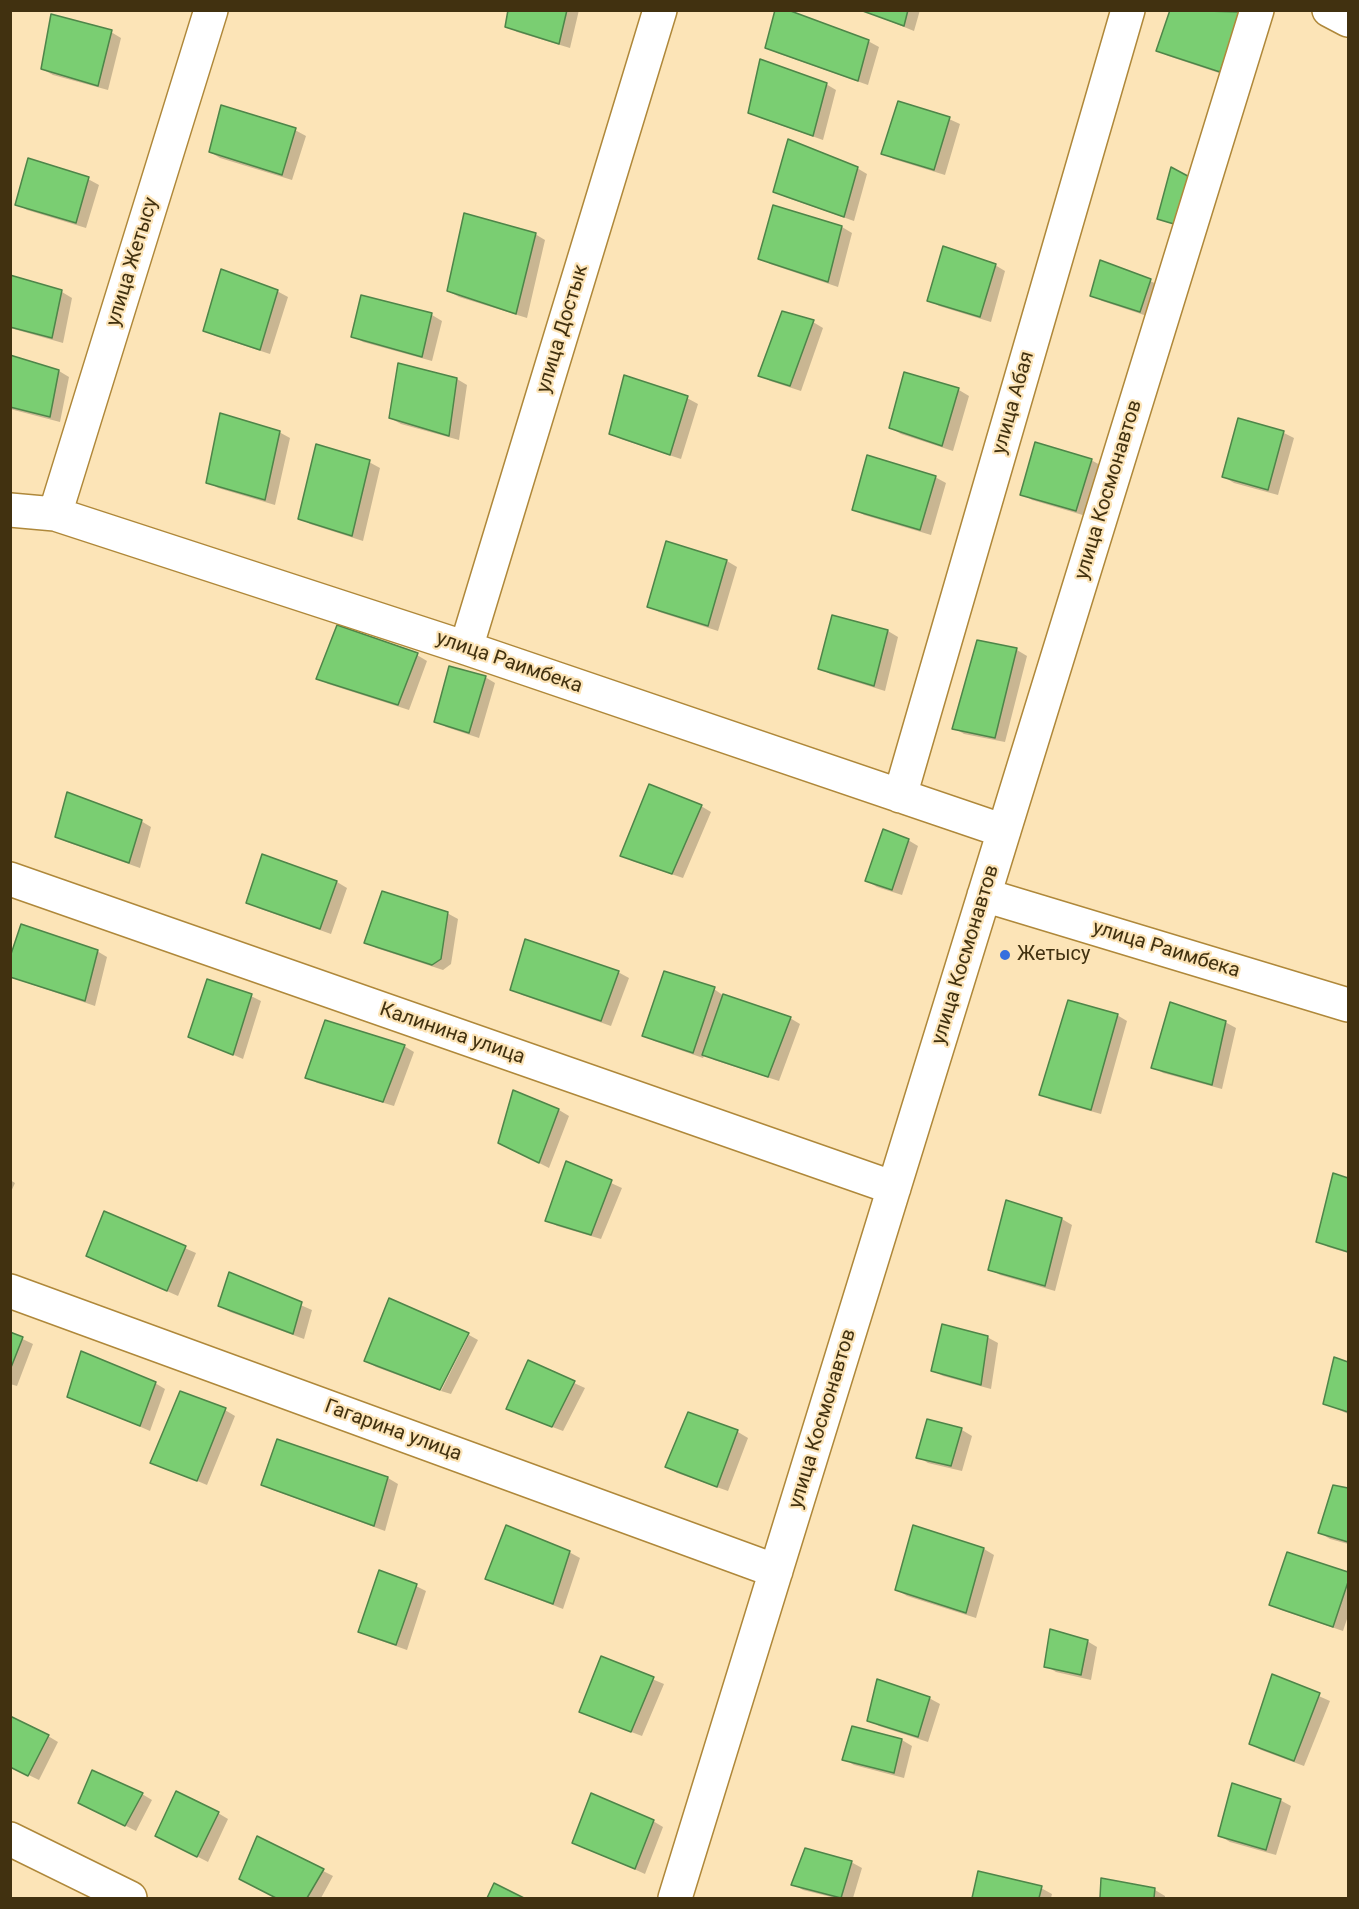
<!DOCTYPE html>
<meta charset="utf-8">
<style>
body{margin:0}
#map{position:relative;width:1359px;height:1909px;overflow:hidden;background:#fce4b7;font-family:Roboto,sans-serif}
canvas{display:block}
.frame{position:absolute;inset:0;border:12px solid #413110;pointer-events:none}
</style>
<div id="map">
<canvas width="1359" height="1909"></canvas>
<div class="frame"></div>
</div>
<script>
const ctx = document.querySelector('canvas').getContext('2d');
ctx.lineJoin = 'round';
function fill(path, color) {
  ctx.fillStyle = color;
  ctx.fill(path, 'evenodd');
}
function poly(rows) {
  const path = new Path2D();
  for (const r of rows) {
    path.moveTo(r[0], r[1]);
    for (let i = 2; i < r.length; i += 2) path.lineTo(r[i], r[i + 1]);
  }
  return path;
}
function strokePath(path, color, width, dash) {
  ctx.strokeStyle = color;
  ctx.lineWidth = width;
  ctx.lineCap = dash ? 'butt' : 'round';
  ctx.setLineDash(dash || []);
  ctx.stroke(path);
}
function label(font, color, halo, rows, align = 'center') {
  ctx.font = font + ' Roboto,sans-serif';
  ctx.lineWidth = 4.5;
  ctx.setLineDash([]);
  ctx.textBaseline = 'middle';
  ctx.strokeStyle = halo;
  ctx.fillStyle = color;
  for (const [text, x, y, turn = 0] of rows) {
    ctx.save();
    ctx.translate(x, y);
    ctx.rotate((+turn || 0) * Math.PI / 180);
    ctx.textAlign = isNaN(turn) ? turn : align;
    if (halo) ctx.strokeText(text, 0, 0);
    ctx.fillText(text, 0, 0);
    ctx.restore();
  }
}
fill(poly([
 [510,10,579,10,570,48,517,32,506,26],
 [862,10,920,10,914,31],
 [1172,10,1234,10,1240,13,1231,77,1168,56,1158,51],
 [111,32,121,38,108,90,53,75,42,69],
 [868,41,879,47,868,85,777,53,766,47],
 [826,84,836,90,823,140,760,118,750,112],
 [949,119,960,124,945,175,893,159,883,153],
 [295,130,306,136,292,180,220,158,210,152],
 [857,168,867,174,854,221,785,197,774,191],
 [88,179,99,185,86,228,27,210,17,204],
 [842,227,852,233,838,287,770,264,760,258],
 [535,234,545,240,527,318,459,297,448,291],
 [995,265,1005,271,991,322,939,306,929,300],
 [10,277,62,292,72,298,63,343,10,328],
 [1150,281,1161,286,1150,317,1102,301,1092,295],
 [277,291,288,297,270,354,215,336,204,330],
 [362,297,432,315,442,321,432,361,363,342,353,336],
 [813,322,823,328,801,391,770,381,760,375],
 [10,357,59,371,69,377,60,422,10,409],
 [905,374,959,390,969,396,953,451,901,434,891,428],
 [457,379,467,385,459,440,401,424,390,418],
 [687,398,698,404,681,459,621,439,610,433],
 [1239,420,1284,433,1294,438,1278,495,1234,483,1224,477],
 [279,432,290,438,275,505,218,488,208,482],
 [1091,460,1102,466,1086,516,1032,500,1022,494],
 [369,462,380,468,363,541,310,524,300,518],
 [935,477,946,483,931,535,864,515,854,509],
 [727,561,737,567,718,631,659,612,648,606],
 [833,617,888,631,898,637,885,691,830,674,819,668],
 [978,642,1017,650,1027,656,1005,742,964,734,954,728],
 [417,655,427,661,409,710,328,684,318,679],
 [485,677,495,683,479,738,446,727,436,721],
 [701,806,711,812,683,878,632,861,622,855],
 [141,821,151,827,140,868,67,842,56,837],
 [908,840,918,846,902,895,877,887,867,881],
 [263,856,337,882,347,888,331,934,258,908,248,902],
 [447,913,458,919,451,964,443,970,376,948,366,942],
 [97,951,107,957,95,1006,10,977],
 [618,972,629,978,611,1026,522,995,512,989],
 [665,973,714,989,724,996,790,1018,800,1024,779,1081,714,1060,705,1054,703,1058,654,1041,644,1035],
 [251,996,261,1001,243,1059,190,1036],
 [1117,1015,1127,1021,1101,1114,1051,1100,1041,1094],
 [1225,1022,1236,1028,1222,1089,1163,1073,1153,1067],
 [404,1046,414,1052,394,1106,317,1083,307,1077],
 [559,1110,569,1116,549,1168,510,1148],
 [567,1163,622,1188,601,1239,557,1226,547,1220],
 [1334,1175,1348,1179,1348,1253,1328,1247,1317,1241],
 [10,1180,15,1183,10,1194],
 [1007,1202,1062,1219,1072,1225,1055,1291,1000,1275,990,1269],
 [105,1213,196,1253,178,1296,88,1256],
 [229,1274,312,1310,304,1339,230,1312,219,1306],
 [10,1333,33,1344,17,1386,10,1384],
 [467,1334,438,1390,376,1367,366,1361],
 [469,1335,478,1340,451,1394,441,1391],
 [987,1337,998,1343,991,1389,943,1376,933,1371],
 [1335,1359,1348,1363,1348,1414,1324,1403],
 [528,1362,585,1388,563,1431,518,1414,508,1409],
 [155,1383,165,1389,150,1431,69,1396],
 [225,1410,235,1416,207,1485,152,1462],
 [689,1414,738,1432,748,1438,728,1491,677,1473,667,1467],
 [928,1421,962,1430,972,1436,962,1471,928,1463,918,1457],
 [278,1441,388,1478,398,1484,385,1531,273,1490,263,1484],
 [1334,1486,1348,1490,1348,1544,1330,1539,1320,1533],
 [984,1549,994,1555,976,1618,907,1596,897,1590],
 [569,1552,580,1558,563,1609,498,1584,487,1578],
 [1288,1553,1348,1574,1348,1616,1343,1631,1281,1610,1271,1604],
 [416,1586,426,1591,407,1650,370,1637,360,1631],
 [1087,1641,1097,1647,1091,1680,1056,1672,1046,1666],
 [602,1658,664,1684,642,1736,591,1717,581,1712],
 [1273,1676,1330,1701,1304,1766,1261,1750,1251,1744],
 [929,1698,940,1704,928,1742,879,1726,869,1720],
 [48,1736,58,1742,39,1780,10,1766],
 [902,1740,912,1746,904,1778,854,1765,844,1759],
 [142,1794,152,1800,136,1831,91,1808],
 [1280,1800,1291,1806,1276,1855,1230,1842,1220,1836],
 [218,1813,228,1819,208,1862,167,1841],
 [653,1821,663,1827,645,1874,574,1842],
 [258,1838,333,1876,321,1898,278,1898,251,1885],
 [851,1862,862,1868,853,1898,835,1898,803,1890,793,1884],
 [979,1872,1041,1888,1052,1894,1051,1898,974,1898],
 [1102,1880,1155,1890,1165,1896,1165,1898,1102,1898]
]), '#0003');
const building = poly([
 [508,10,567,10,559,44,505,27,508,10],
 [775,10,788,10,869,40,858,81,765,48,775,10],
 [860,10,908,10,904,26,860,10],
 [1170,10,1241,12,1220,72,1156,51,1170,10],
 [51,14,112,30,98,86,41,69,51,14],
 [760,59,827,83,813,136,748,113,760,59],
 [898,101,950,117,934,170,881,154,898,101],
 [221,105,296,128,282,175,209,152,221,105],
 [788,139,858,167,844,217,773,192,788,139],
 [28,158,89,177,76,223,15,205,28,158],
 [1171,167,1197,181,1184,227,1157,219,1171,167],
 [773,205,842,226,828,282,758,259,773,205],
 [464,213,536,233,516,314,447,291,464,213],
 [943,246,996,264,980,317,927,301,943,246],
 [1100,260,1151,279,1140,312,1090,296,1100,260],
 [221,269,278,290,260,350,203,331,221,269],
 [10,275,62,290,52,338,10,327,10,275],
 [361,295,432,313,422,357,351,337,361,295],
 [782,311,814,320,790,386,758,376,782,311],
 [10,355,59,370,50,417,10,407,10,355],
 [398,363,457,378,449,436,389,418,398,363],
 [904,372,959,388,942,446,889,428,904,372],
 [624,375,688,396,670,455,609,434,624,375],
 [220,413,280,431,265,500,206,483,220,413],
 [1238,418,1284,431,1268,490,1222,477,1238,418],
 [1035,442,1092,459,1076,511,1020,495,1035,442],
 [316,444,370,460,352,536,298,519,316,444],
 [867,455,936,476,920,530,852,510,867,455],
 [666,541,727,560,708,626,647,607,666,541],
 [832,615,888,630,874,686,818,669,832,615],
 [337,625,418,653,398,705,316,679,337,625],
 [977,640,1017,648,995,738,952,729,977,640],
 [449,666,486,676,469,733,434,722,449,666],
 [649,784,702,805,672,874,620,856,649,784],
 [67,792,142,820,129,863,55,837,67,792],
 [883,829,909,839,892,890,865,881,883,829],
 [262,854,337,881,320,929,246,903,262,854],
 [382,891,448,912,441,959,432,965,364,943,382,891],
 [21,924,98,950,85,1001,10,977,10,957,21,924],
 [525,939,619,971,601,1021,510,990,525,939],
 [664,971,715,987,693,1053,642,1036,664,971],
 [207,979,252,994,233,1055,188,1037,207,979],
 [723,994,791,1017,768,1077,702,1055,723,994],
 [1068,1000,1118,1014,1091,1110,1039,1095,1068,1000],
 [1170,1002,1226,1021,1212,1085,1151,1068,1170,1002],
 [325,1020,405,1045,383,1102,305,1078,325,1020],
 [513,1090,559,1109,539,1163,498,1143,513,1090],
 [566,1161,612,1180,591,1235,545,1221,566,1161],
 [1333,1173,1348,1178,1348,1252,1316,1242,1333,1173],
 [1006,1200,1062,1218,1045,1286,988,1270,1006,1200],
 [104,1211,186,1246,167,1291,86,1256,104,1211],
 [229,1272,302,1302,293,1334,218,1306,229,1272],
 [389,1298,469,1333,440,1390,364,1361,389,1298],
 [942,1324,988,1336,981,1385,931,1371,942,1324],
 [10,1332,23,1337,10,1370,10,1332],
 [81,1351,156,1382,140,1426,67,1397,81,1351],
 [1334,1357,1348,1362,1348,1412,1323,1404,1334,1357],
 [528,1360,575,1381,552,1427,506,1409,528,1360],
 [180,1391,226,1408,197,1481,150,1463,180,1391],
 [688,1412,738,1430,717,1487,665,1467,688,1412],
 [927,1419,962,1428,951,1466,916,1458,927,1419],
 [277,1439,388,1477,374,1526,261,1485,277,1439],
 [1333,1485,1348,1488,1348,1542,1318,1533,1333,1485],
 [506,1525,570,1551,553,1604,485,1579,506,1525],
 [913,1525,984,1548,966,1613,895,1590,913,1525],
 [1287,1552,1348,1572,1348,1582,1333,1627,1269,1605,1287,1552],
 [379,1570,417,1584,396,1645,358,1632,379,1570],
 [1050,1629,1088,1640,1081,1675,1044,1667,1050,1629],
 [601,1656,654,1677,631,1732,579,1712,601,1656],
 [1272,1674,1320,1693,1294,1761,1249,1744,1272,1674],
 [877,1679,930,1697,918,1737,867,1721,877,1679],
 [10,1716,49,1735,28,1776,10,1767,10,1716],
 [852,1726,902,1739,894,1773,842,1760,852,1726],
 [92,1770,143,1793,125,1826,78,1803,92,1770],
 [1232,1783,1281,1799,1266,1850,1218,1836,1232,1783],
 [176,1791,219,1812,197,1857,155,1836,176,1791],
 [591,1793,654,1820,635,1869,572,1843,591,1793],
 [257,1836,324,1869,307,1898,276,1898,239,1879,257,1836],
 [805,1848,852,1861,841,1898,791,1885,805,1848],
 [978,1871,1042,1886,1039,1898,972,1898,978,1871],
 [1101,1878,1155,1888,1154,1898,1100,1898,1101,1878],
 [494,1883,524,1898,487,1898,494,1883]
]);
fill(building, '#7ace72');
strokePath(building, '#4e8549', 1.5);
const minor = poly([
 [1329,10,1348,20],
 [10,510,55,514,466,648,1004,831],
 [55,514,211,10],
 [466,648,660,10],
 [900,796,1128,10],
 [10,879,894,1188],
 [984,895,1348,1005],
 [10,1291,776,1571],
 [10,1839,130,1898],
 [675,1898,1257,10]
]);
strokePath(minor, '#af883a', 36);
strokePath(minor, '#fff', 33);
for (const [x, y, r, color] of [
 [1005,955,6,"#376fde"]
]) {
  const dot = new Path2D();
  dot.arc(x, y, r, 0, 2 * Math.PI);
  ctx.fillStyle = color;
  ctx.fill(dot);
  strokePath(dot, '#fce4b7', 2);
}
label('20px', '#413110', '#fce4b7', [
 ["улица Жетысу",133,262,-73],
 ["улица Достык",563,329,-73],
 ["улица Абая",1014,403,-74],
 ["улица Космонавтов",1109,490,-73],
 ["улица Раимбека",509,663,19],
 ["улица Раимбека",1166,950,17],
 ["улица Космонавтов",966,955,-73],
 ["Калинина улица",452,1034,19],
 ["улица Космонавтов",823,1419,-73],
 ["Гагарина улица",393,1431,20]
]);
label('20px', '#413110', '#fce4b7', [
 ["Жетысу",1017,955]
], 'left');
</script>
